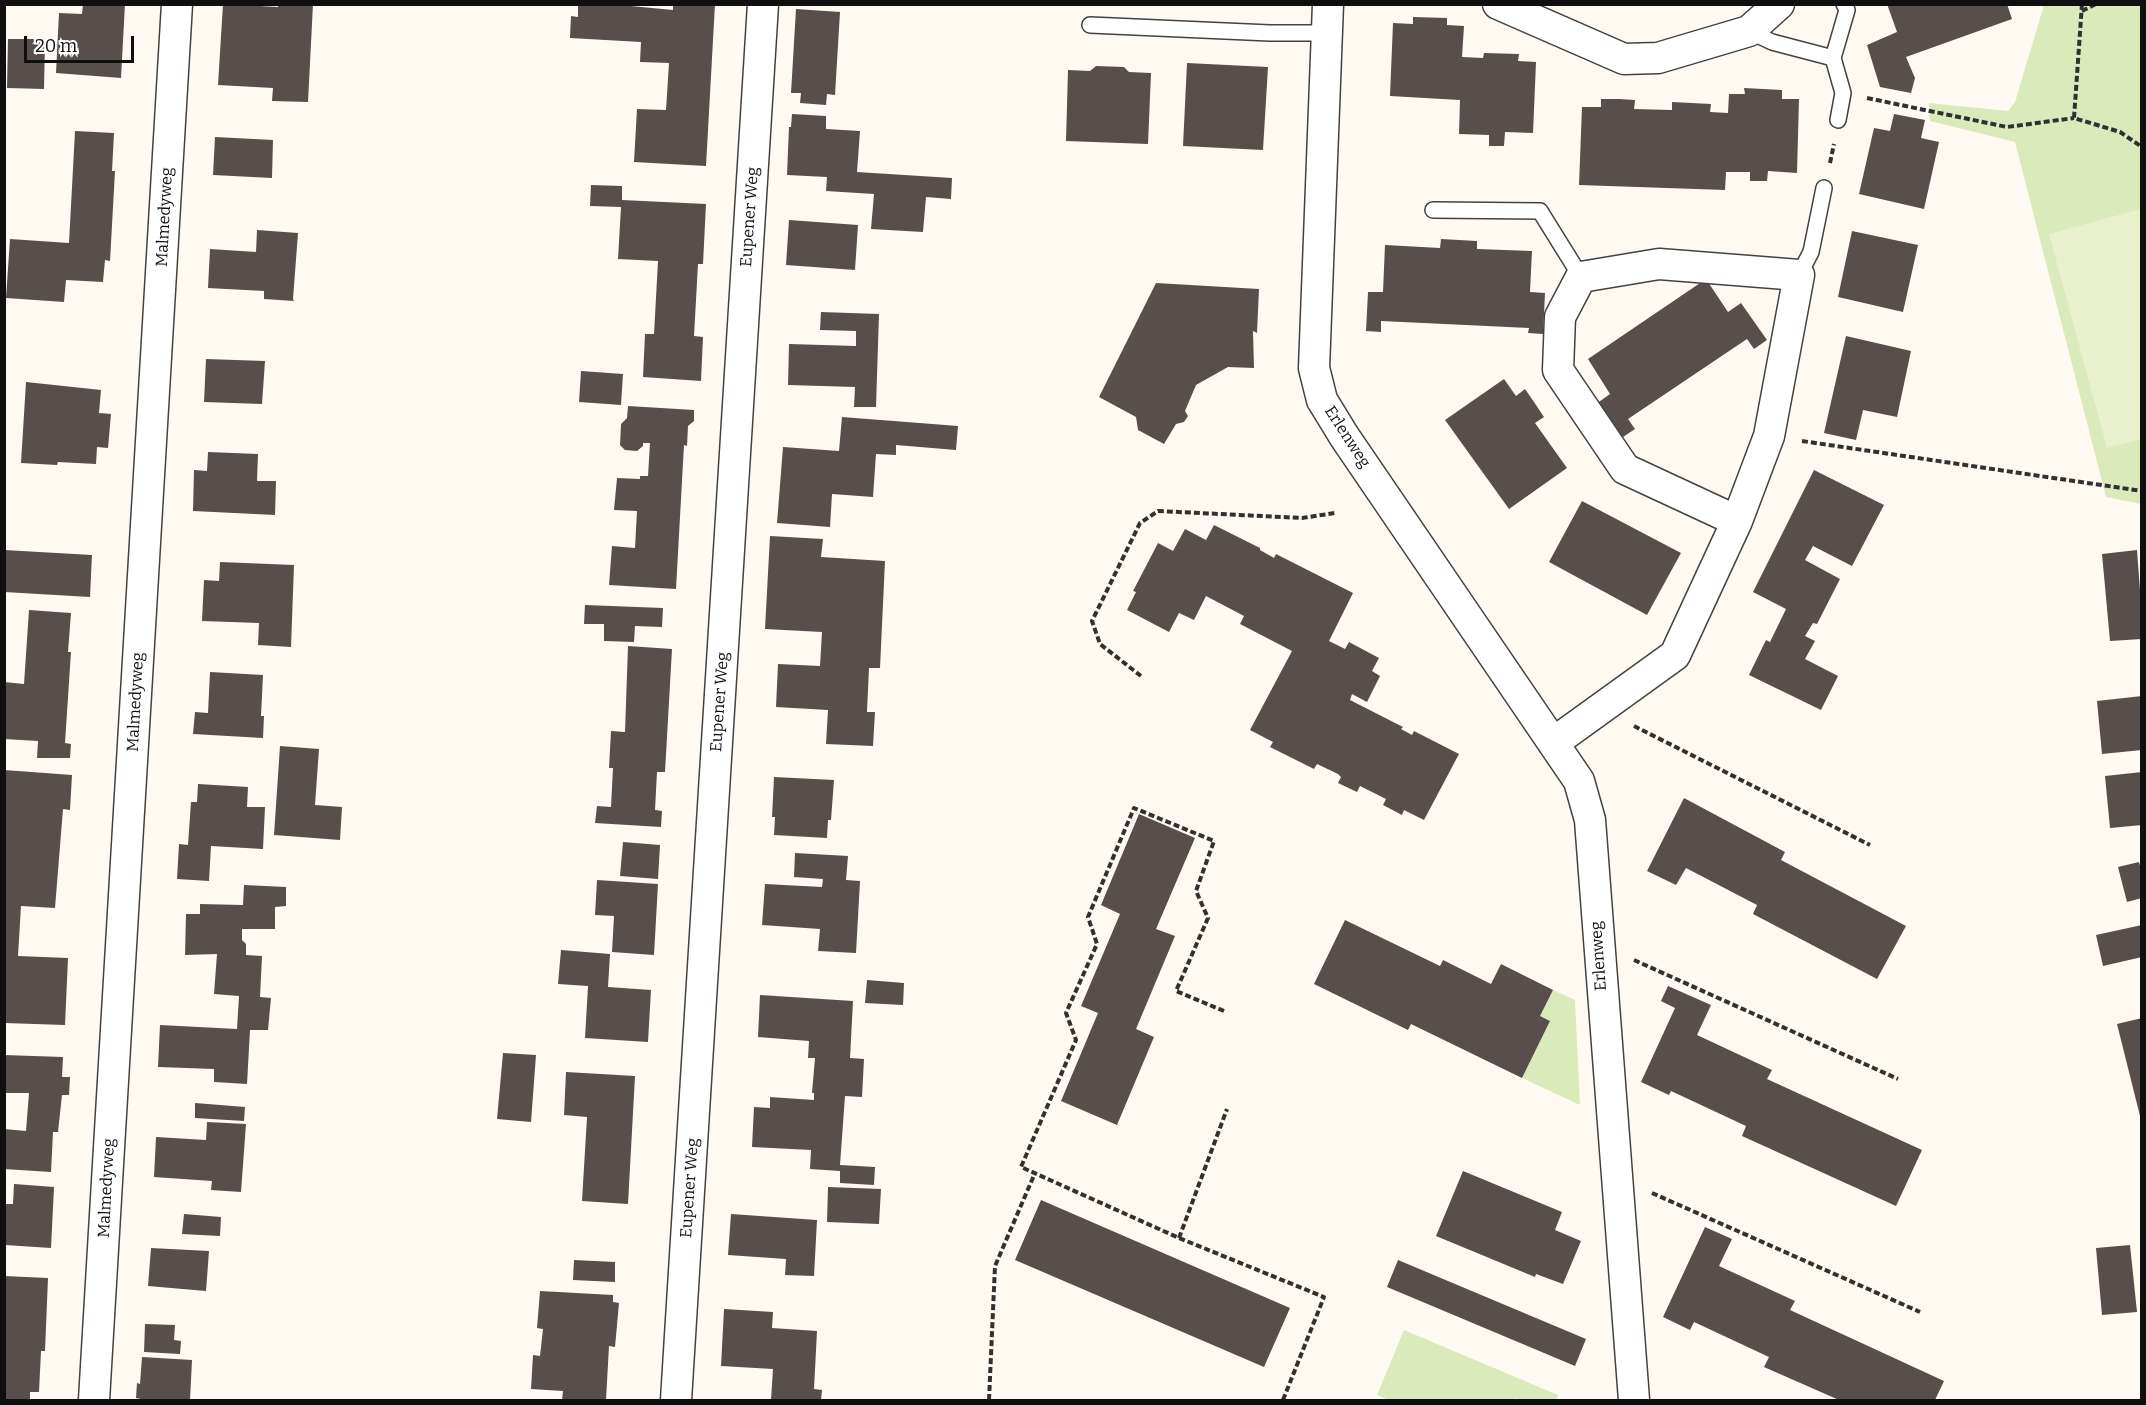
<!DOCTYPE html>
<style>
body{margin:0}
#map{position:relative;width:2146px;height:1405px;overflow:hidden;background:#fffaf1;font-family:Bitter,serif}
canvas{display:block}
.frame{position:absolute;inset:0;border:6px solid #0f0f0f;pointer-events:none}
.scale{position:absolute;left:24px;top:36px;width:110px;height:27px;box-sizing:border-box;border:3px solid #0f0f0f;border-top:0;padding-left:8px;font-size:18px;line-height:21px;white-space:nowrap;color:#0f0f0f;-webkit-text-stroke:4px #fff;paint-order:stroke}
</style>
<div id="map">
<canvas width="2146" height="1405"></canvas>
<div class="frame"></div>
<div class="scale">20 m</div>
</div>
<script>
const ctx = document.querySelector('canvas').getContext('2d');
ctx.lineJoin = 'round';
function fill(path, color) {
  ctx.fillStyle = color;
  ctx.fill(path, 'evenodd');
}
function poly(rows) {
  const path = new Path2D();
  for (const r of rows) {
    path.moveTo(r[0], r[1]);
    for (let i = 2; i < r.length; i += 2) path.lineTo(r[i], r[i + 1]);
  }
  return path;
}
function strokePath(path, color, width, dash) {
  ctx.strokeStyle = color;
  ctx.lineWidth = width;
  ctx.lineCap = dash ? 'butt' : 'round';
  ctx.setLineDash(dash || []);
  ctx.stroke(path);
}
function label(font, color, halo, rows, align = 'center') {
  ctx.font = font + ' Bitter,serif';
  ctx.lineWidth = 6;
  ctx.setLineDash([]);
  ctx.textBaseline = 'middle';
  ctx.strokeStyle = halo;
  ctx.fillStyle = color;
  for (const [text, x, y, turn = 0] of rows) {
    ctx.save();
    ctx.translate(x, y);
    ctx.rotate((+turn || 0) * Math.PI / 180);
    ctx.textAlign = isNaN(turn) ? turn : align;
    if (halo) ctx.strokeText(text, 0, 0);
    ctx.fillText(text, 0, 0);
    ctx.restore();
  }
}
fill(poly([
 [2044,5,2141,5,2141,504,2106,497,2015,142,1930,121,1929,103,2008,111,2015,102],
 [1553,990,1575,1000,1580,1105,1522,1078,1550,1021,1540,1016],
 [1404,1330,1558,1395,1556,1400,1523,1400,1516,1398,1515,1400,1389,1400,1377,1395]
]), '#daeaba');
fill(poly([
 [2141,209,2141,439,2107,448,2049,234]
]), '#e9f1cc');
fill(poly([
 [83,4,125,4,121,78,56,73,59,13,82,14],
 [223,4,278,7,278,4,313,4,308,102,272,101,273,88,218,85],
 [578,4,610,4,673,10,673,4,715,4,706,166,634,162,637,109,666,110,669,63,640,62,641,42,570,38,571,16,578,17],
 [1887,4,2007,4,2012,19,1906,57,1915,78,1911,93,1880,87,1867,45,1897,32],
 [796,9,840,12,835,95,827,94,826,105,800,103,801,93,791,93],
 [1413,17,1447,18,1447,25,1464,26,1462,57,1483,58,1484,53,1519,54,1518,61,1536,62,1533,133,1505,132,1504,146,1489,146,1489,135,1459,134,1460,100,1390,96,1393,23,1413,24],
 [8,39,45,39,44,89,7,88],
 [1187,63,1268,67,1263,150,1183,146],
 [1096,66,1124,67,1129,72,1151,73,1148,144,1066,141,1068,70,1090,71],
 [1744,88,1782,90,1782,99,1799,99,1797,173,1768,171,1767,181,1750,181,1750,172,1726,172,1725,190,1579,185,1582,107,1601,107,1601,99,1619,99,1635,100,1634,109,1672,110,1672,102,1711,104,1710,112,1728,113,1729,94,1745,94],
 [792,114,826,116,826,129,860,131,857,172,952,178,951,199,926,197,923,232,871,229,874,194,826,191,827,177,787,175,789,127,791,127],
 [1894,114,1925,120,1921,138,1939,142,1924,209,1859,194,1874,128,1890,131],
 [75,131,114,133,112,171,115,171,110,261,105,260,103,282,66,280,64,302,6,298,10,239,69,243],
 [215,137,273,140,272,178,213,175],
 [591,185,622,186,622,200,706,204,703,264,698,264,694,336,703,337,701,381,643,377,645,334,654,334,658,261,618,259,621,207,590,206],
 [789,220,858,225,855,270,786,265],
 [257,230,298,233,293,299,294,301,264,299,264,291,208,288,210,249,256,252],
 [1852,231,1918,245,1903,312,1838,297],
 [1441,239,1477,241,1477,249,1532,251,1530,292,1545,293,1543,334,1528,333,1529,328,1381,321,1381,332,1366,331,1368,292,1383,292,1385,245,1440,248],
 [1706,279,1728,312,1741,303,1767,340,1754,349,1747,339,1628,419,1635,429,1620,439,1596,404,1610,394,1588,359],
 [1156,283,1259,289,1257,333,1253,331,1254,368,1228,367,1196,385,1185,411,1188,416,1184,422,1176,424,1164,444,1138,430,1136,417,1099,397],
 [821,312,879,314,876,407,854,407,855,387,788,385,789,344,856,346,856,331,820,330],
 [1846,336,1911,351,1897,417,1863,410,1856,440,1824,433],
 [206,359,265,361,262,404,204,402],
 [581,371,623,374,621,405,579,402],
 [1504,379,1516,396,1525,389,1534,402,1544,417,1535,423,1567,468,1509,509,1445,420],
 [26,382,101,390,99,413,111,414,108,448,97,447,96,464,58,462,57,465,21,463],
 [628,406,694,410,694,421,688,426,687,446,684,445,676,589,609,585,612,546,635,548,637,511,614,510,617,478,640,479,640,476,648,476,650,443,643,443,643,446,637,451,625,450,620,445,621,424,627,418],
 [842,417,958,426,956,450,896,445,896,455,876,454,873,497,832,494,830,527,777,523,783,447,839,451],
 [208,452,258,454,257,481,276,481,275,515,193,511,194,470,207,471],
 [1814,470,1884,505,1852,566,1813,546,1805,560,1840,579,1817,624,1813,623,1805,636,1815,641,1805,659,1838,676,1821,710,1749,675,1766,640,1770,642,1786,609,1753,592],
 [1582,501,1681,553,1647,615,1549,562],
 [1214,525,1260,548,1260,550,1274,558,1276,554,1353,593,1329,641,1345,649,1349,642,1379,658,1372,671,1380,676,1367,702,1352,694,1350,700,1403,727,1401,729,1412,735,1414,731,1459,754,1424,820,1404,810,1402,815,1383,805,1386,799,1360,786,1357,792,1338,783,1341,777,1338,774,1317,764,1314,769,1270,747,1273,742,1250,730,1292,651,1240,624,1244,616,1206,596,1194,620,1179,613,1169,632,1127,610,1136,592,1133,591,1158,543,1173,551,1185,529,1206,540],
 [770,536,823,539,821,557,885,561,880,668,869,668,867,712,875,712,873,746,826,744,828,710,776,707,778,664,820,666,822,632,765,629],
 [4,550,92,555,90,597,4,592],
 [2137,550,2140,590,2142,589,2142,639,2110,641,2102,554],
 [220,562,294,565,291,647,258,645,259,623,202,621,204,580,219,581],
 [585,605,663,608,662,627,635,626,634,642,604,641,604,624,584,624],
 [29,610,71,613,68,652,71,652,65,743,71,744,70,758,37,758,38,741,4,739,4,682,24,684],
 [628,646,672,649,665,772,657,772,655,810,662,811,661,827,595,823,597,806,611,807,613,768,609,768,611,731,625,732],
 [210,672,263,675,261,716,264,716,263,738,193,734,195,712,208,713],
 [2142,696,2142,750,2102,754,2097,701],
 [280,746,319,749,315,805,342,807,340,840,274,835],
 [4,770,72,775,70,810,63,809,55,908,21,906,18,956,68,958,65,1025,4,1023],
 [2142,772,2142,825,2110,828,2105,776],
 [774,777,834,780,831,820,828,820,827,838,774,835,775,817,772,817],
 [198,784,248,787,247,807,265,807,263,849,211,846,209,881,177,879,179,844,188,845,191,802,197,802],
 [1684,798,1785,852,1781,860,1906,926,1877,979,1753,914,1757,905,1686,868,1676,885,1647,871],
 [1139,814,1195,838,1156,929,1175,936,1136,1029,1154,1037,1117,1125,1061,1101,1098,1013,1081,1006,1120,914,1101,905],
 [623,842,660,845,658,879,620,876],
 [795,853,848,856,846,880,860,881,856,953,818,951,820,929,762,925,765,884,822,887,823,879,794,877],
 [2139,862,2142,873,2142,898,2127,902,2118,867],
 [597,880,658,884,654,955,612,952,614,916,595,915],
 [244,885,286,887,286,906,275,907,275,929,242,929,242,940,246,944,246,955,262,956,260,997,271,998,268,1030,250,1030,247,1084,214,1082,214,1069,158,1067,160,1025,237,1029,239,996,214,994,217,954,185,955,186,914,200,914,200,904,243,905],
 [1345,920,1440,966,1443,960,1491,984,1501,964,1553,990,1540,1016,1550,1021,1522,1078,1411,1024,1408,1030,1314,984],
 [2142,925,2142,957,2103,966,2096,935],
 [561,950,610,954,608,987,651,990,648,1042,585,1038,588,986,558,984],
 [867,980,904,983,903,1005,865,1003],
 [1668,986,1711,1005,1697,1035,1772,1070,1767,1079,1922,1150,1896,1206,1742,1136,1746,1126,1671,1091,1669,1095,1641,1082,1675,1008,1661,1001],
 [760,995,853,1001,850,1058,864,1059,862,1097,845,1096,840,1165,875,1167,874,1185,840,1183,840,1171,810,1169,811,1150,752,1147,754,1107,770,1108,770,1097,814,1100,814,1093,812,1093,815,1058,808,1058,809,1041,758,1037],
 [2142,1018,2142,1120,2141,1120,2117,1024],
 [503,1053,536,1055,531,1122,497,1119],
 [4,1055,63,1057,62,1077,70,1077,69,1095,62,1095,58,1132,53,1132,51,1172,4,1169,4,1129,26,1131,29,1093,4,1093],
 [566,1072,635,1076,628,1204,582,1201,587,1117,564,1115],
 [195,1103,245,1107,244,1121,195,1118],
 [207,1122,246,1124,241,1192,211,1190,212,1181,154,1177,156,1137,206,1140],
 [1463,1171,1562,1212,1555,1230,1581,1241,1563,1284,1536,1274,1535,1277,1436,1236],
 [14,1184,54,1187,51,1248,5,1245,5,1204,13,1204],
 [828,1187,881,1189,879,1224,827,1222],
 [1041,1200,1290,1308,1264,1367,1015,1260],
 [184,1214,221,1217,220,1236,182,1234],
 [731,1214,817,1220,814,1276,785,1275,786,1259,728,1255],
 [1705,1227,1732,1239,1719,1266,1795,1301,1790,1310,1944,1381,1935,1400,1839,1400,1764,1367,1769,1357,1694,1322,1690,1330,1663,1317],
 [2130,1245,2137,1312,2102,1315,2096,1248],
 [151,1248,209,1251,206,1291,148,1286],
 [574,1260,615,1262,615,1282,573,1280],
 [1398,1260,1586,1339,1575,1366,1387,1287],
 [4,1276,48,1278,45,1351,41,1351,39,1392,30,1392,30,1400,4,1400],
 [540,1291,613,1295,613,1302,619,1303,615,1347,609,1346,606,1400,562,1400,563,1391,531,1389,533,1355,540,1356,543,1329,537,1328],
 [724,1309,773,1312,772,1328,817,1331,814,1389,822,1390,821,1400,771,1400,773,1369,721,1366],
 [145,1324,175,1325,174,1340,181,1341,180,1354,144,1352],
 [142,1357,192,1360,190,1400,140,1400,141,1399,136,1398,137,1383,140,1384]
]), '#584e4b');
const service = poly([
 [1090,25,1270,33,1326,33],
 [1749,31,1772,42,1833,58,1847,10,1844,4],
 [1833,58,1843,93,1838,120],
 [1433,210,1540,211,1581,277],
 [1799,275,1811,252,1824,188]
]);
const minor = poly([
 [1328,4,1314,368,1322,400,1344,436,1579,781,1590,820,1634,1400],
 [1498,4,1624,59,1658,58,1749,31,1779,4],
 [1553,743,1675,655,1737,521,1769,436,1799,275,1659,264,1581,277,1560,317,1558,370,1625,469,1737,521],
 [94,1400,177,4],
 [676,1400,763,4]
]);
strokePath(service, '#424242', 18);
strokePath(minor, '#424242', 33);
strokePath(poly([
 [2082,4,2074,118,2120,132,2142,147],
 [2082,11,2096,4],
 [1867,98,2007,127,2074,118],
 [1830,163,1834,144],
 [1802,441,2142,491],
 [1141,676,1100,644,1092,621,1140,523,1158,511,1302,518,1335,513],
 [1634,726,1870,845],
 [1634,960,1898,1079],
 [1224,1011,1176,991,1208,918,1196,891,1214,841,1134,808,1088,917,1097,944,1066,1013,1076,1040,1021,1167,1179,1238,1324,1297,1283,1400],
 [1652,1193,1920,1312],
 [1179,1238,1227,1109],
 [989,1400,995,1266,1035,1173]
]), '#313131', 4, [6, 3]);
strokePath(service, '#fff', 15);
strokePath(minor, '#fff', 30);
label('16px', '#0f0f0f', '#fff', [
 ["Malmedyweg",165,217,-87],
 ["Eupener Weg",750,217,-86],
 ["Erlenweg",1347,437,57],
 ["Malmedyweg",136,702,-87],
 ["Eupener Weg",720,702,-86],
 ["Erlenweg",1599,956,-94],
 ["Malmedyweg",107,1188,-87],
 ["Eupener Weg",690,1188,-86]
]);
</script>
